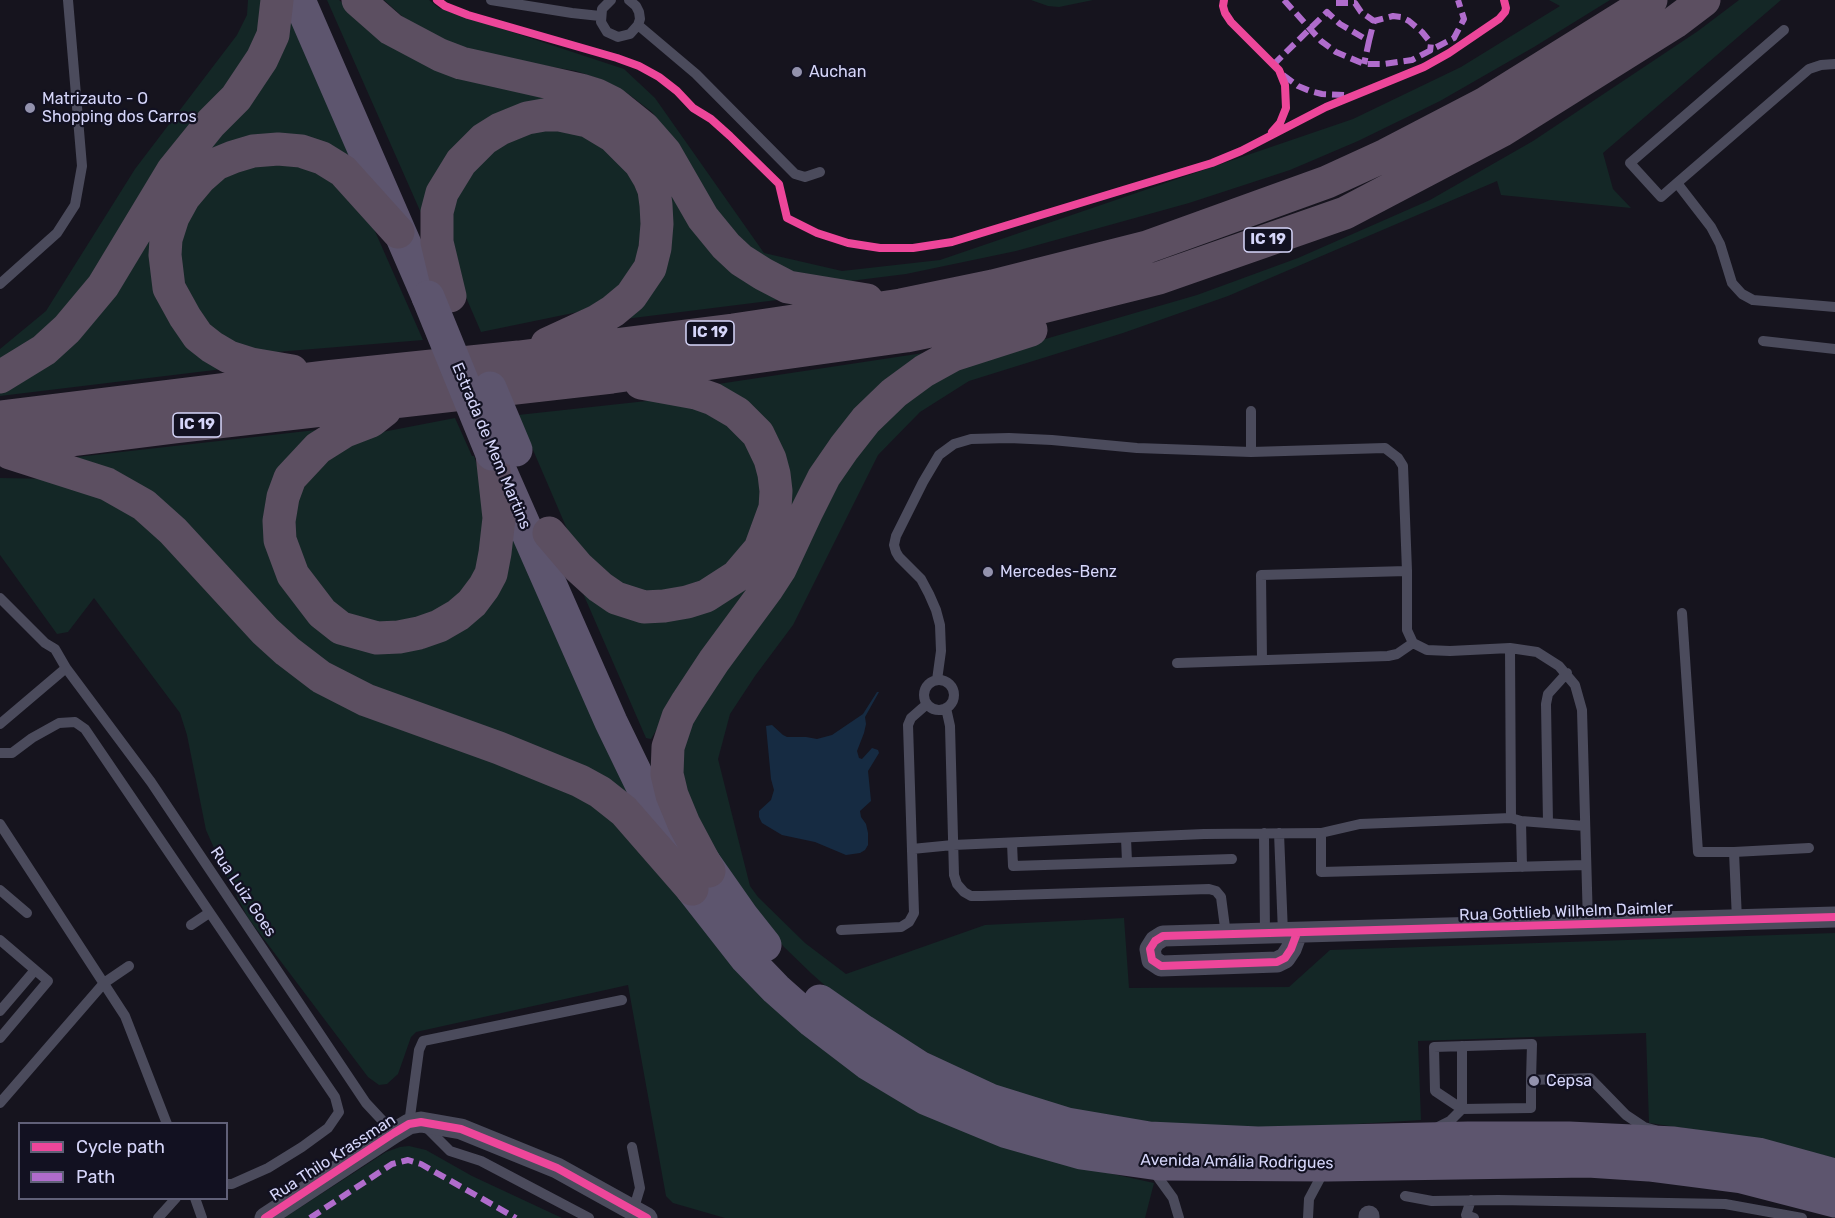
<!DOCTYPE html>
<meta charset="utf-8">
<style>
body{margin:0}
#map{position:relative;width:1835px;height:1218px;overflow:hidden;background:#16141e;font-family:Rubik,sans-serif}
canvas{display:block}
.legend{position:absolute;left:18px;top:1122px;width:210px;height:78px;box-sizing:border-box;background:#121121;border:2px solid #606078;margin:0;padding:8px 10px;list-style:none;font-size:18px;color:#d6d6fa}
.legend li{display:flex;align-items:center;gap:12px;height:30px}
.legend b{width:30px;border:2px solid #606078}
</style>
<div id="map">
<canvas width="1835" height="1218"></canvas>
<ul class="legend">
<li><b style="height:8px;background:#ed469a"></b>Cycle path</li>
<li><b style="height:8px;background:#b06ccc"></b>Path</li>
</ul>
</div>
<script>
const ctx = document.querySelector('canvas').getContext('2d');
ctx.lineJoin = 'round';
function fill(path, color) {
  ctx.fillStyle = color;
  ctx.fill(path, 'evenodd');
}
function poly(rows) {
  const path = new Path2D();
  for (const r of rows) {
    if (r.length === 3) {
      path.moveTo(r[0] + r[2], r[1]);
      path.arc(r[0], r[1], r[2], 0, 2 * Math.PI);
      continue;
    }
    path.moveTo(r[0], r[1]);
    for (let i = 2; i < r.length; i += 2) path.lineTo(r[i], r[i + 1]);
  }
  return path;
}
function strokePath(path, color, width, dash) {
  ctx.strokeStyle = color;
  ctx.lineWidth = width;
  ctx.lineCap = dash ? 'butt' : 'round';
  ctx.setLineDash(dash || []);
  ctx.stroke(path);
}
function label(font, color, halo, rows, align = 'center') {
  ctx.font = font + ' Rubik,sans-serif';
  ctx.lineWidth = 4.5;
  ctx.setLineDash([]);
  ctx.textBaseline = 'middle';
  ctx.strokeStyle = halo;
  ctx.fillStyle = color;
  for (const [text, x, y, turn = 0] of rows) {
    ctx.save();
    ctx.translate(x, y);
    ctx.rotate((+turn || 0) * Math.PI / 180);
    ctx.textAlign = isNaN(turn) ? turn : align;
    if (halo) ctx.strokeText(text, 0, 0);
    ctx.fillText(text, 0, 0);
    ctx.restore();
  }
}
fill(poly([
 [248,0,268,0,253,50,66,314,0,362,0,349,46,311,135,169,237,35,247,15],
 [327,0,339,0,383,37,591,102,774,292,777,300,617,320,662,186,540,105,421,213],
 [384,0,429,0,439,8,624,69,655,98,764,253,842,271,940,260,1353,119,1461,67,1560,6,1549,0,1610,0,1534,47,1440,101,1358,141,1290,170,1189,203,1016,251,906,274,850,281,796,276,734,240,672,137,652,112,627,93,603,80,576,71,476,54,431,33,404,18],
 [1031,0,1093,0,1059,7,1048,6],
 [1739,0,1781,0,1603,153,1613,189,1631,208,1501,195,1497,181,1228,296,1123,333,969,381,920,412,878,455,793,625,755,676,730,714,718,759,750,886,758,897,805,943,846,974,985,925,1124,918,1129,988,1289,987,1330,950,1835,933,1835,1158,1744,1137,1649,1123,1646,1033,1418,1041,1421,1120,1227,1132,1052,1109,976,1081,848,1006,812,974,784,947,742,898,702,842,676,762,692,708,822,499,881,417,966,362,1197,295,1298,258,1430,200,1533,141,1698,31],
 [290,13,357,160,259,137,154,244,223,369,0,396,0,386,19,377],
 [549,125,608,145,634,181,644,207,636,265,624,284,605,300,578,312,481,332,465,295,448,232,462,174,484,149],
 [262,159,327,173,374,229,423,340,264,353,219,337,180,283,180,229,210,182],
 [930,352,701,657,651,739,646,738,582,591,680,611,785,513,718,384],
 [665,399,718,417,750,447,764,485,750,541,716,578,655,593,617,586,580,549,567,529,518,415],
 [455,418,472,456,474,456,485,489,489,521,473,587,429,618,370,625,329,606,291,543,297,486,318,464,367,435],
 [316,430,288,458,296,601,423,641,510,533,517,539,630,796,346,680,81,463,77,457],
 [0,478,55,479,111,498,156,531,265,648,573,790,610,817,642,850,740,973,1063,1163,1154,1183,1145,1218,725,1218,673,1203,666,1196,628,985,416,1032,411,1037,398,1074,387,1084,379,1085,368,1077,248,918,226,875,206,830,187,735,180,713,94,598,68,632,57,634,0,555],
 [409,1146,426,1150,472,1176,562,1218,284,1218,386,1152,400,1147]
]), '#142726');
fill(poly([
 [877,692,879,692,865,717,866,724,864,733,857,751,859,758,862,759,872,748,878,750,879,753,868,771,871,801,860,811,861,817,866,824,868,833,868,845,865,850,860,853,846,855,815,842,782,835,762,823,759,817,759,811,771,800,774,790,771,779,766,726,772,725,783,735,787,737,806,737,817,739,832,735,863,714]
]), '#162b42');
strokePath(poly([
 [491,0,572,13,600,16],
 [611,0,602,9,601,22,607,32,618,37,630,34,638,25,640,19,639,12,636,6,629,0],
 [638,25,696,74,795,174,805,177,820,172],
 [1835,64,1821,65,1809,69,1677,183,1711,227,1720,244,1732,283,1742,294,1753,300,1835,307],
 [1677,183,1661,197,1630,163,1784,30],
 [0,284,57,233,75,205,82,166,68,0],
 [1763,341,1835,349],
 [1251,411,1251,452],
 [0,598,45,643,55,649,66,668,151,782,366,1103,394,1133],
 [1682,613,1698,852,1734,852],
 [1510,648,1511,818],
 [1262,660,1261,575,1407,571],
 [1177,663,1388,656,1397,654,1413,643],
 [937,680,941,651,940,625,936,610,929,594,921,579,899,557,896,552,894,545,896,536,923,482,939,455,954,444,971,439,1009,438,1052,440,1137,448,1251,452,1385,448,1398,458,1403,466,1407,571,1407,630,1413,643,1427,650,1450,651,1510,648,1537,652,1559,666,1575,685,1582,710,1588,924],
 [939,695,15],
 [946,708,950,726,954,875,957,884,964,892,971,896,982,896,1209,889,1216,891,1221,897,1226,935],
 [0,724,66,668],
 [0,753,12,753,32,738,59,723,75,722,85,729,335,1097,339,1112,328,1128,302,1147,268,1168,232,1184,226,1184],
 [1521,821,1585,826],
 [1548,823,1546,704,1548,694,1567,673],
 [0,824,125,1016,167,1124],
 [1264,833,1265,933],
 [1279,833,1283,933],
 [1321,833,1360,824,1511,818,1521,821,1522,867],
 [1126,838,1127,862],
 [1012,843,1013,866,1232,859],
 [912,849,953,845,1204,834,1321,833,1321,872,1586,865],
 [0,890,27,913],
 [1737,920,1734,852,1809,848],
 [191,925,209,913],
 [841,930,901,927,909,922,914,913,908,725,911,718,927,704],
 [0,940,48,981,0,1038],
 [0,1011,35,970],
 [1531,1080,1531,1108,1462,1109,1435,1091,1434,1047,1532,1044,1531,1080,1590,1078,1626,1115,1644,1127,1655,1130],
 [0,1103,104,983,129,966],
 [409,1124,419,1050,423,1041,622,1000],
 [426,1127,450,1151,481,1161,589,1218],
 [1438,1127,1450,1121,1462,1109,1462,1046],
 [632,1147,640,1188,633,1211],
 [1152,1169,1173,1198,1179,1218],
 [1405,1196,1432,1201,1498,1200,1725,1204,1802,1218],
 [195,1198,202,1218],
 [1471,1200,1466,1215,1474,1218],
 [158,1218,176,1198],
 [1308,1218,1309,1199,1325,1169]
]), '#4b4b5c', 10);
strokePath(poly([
 [1297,933,1291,949,1285,958,1277,962,1161,966,1152,960,1150,949,1155,941,1163,936,1588,924,1835,917],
 [265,1218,394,1133,409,1124,421,1122,461,1129,557,1168,647,1218],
 [1369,1218,1369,1216]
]), '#4b4b5c', 21);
strokePath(poly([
 [299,0,428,297],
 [496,461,611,722,692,889,746,958,776,989,812,1021,867,1063,927,1099,1007,1132,1081,1153,1159,1164,1328,1165,1588,1161,1649,1165,1742,1177,1835,1201],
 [693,846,742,916,765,945],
 [820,1001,863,1031,919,1067,990,1100,1067,1124,1149,1138,1258,1143,1468,1138,1569,1138,1674,1143,1758,1154,1835,1175]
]), '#5d556e', 33);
strokePath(poly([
 [358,0,391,29,440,55,461,63,581,90,597,95,613,103,644,128,665,152,703,218,726,246,741,260,763,274,788,287,867,300],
 [450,296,437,242,437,212,442,193,461,162,484,139,500,129,527,118,544,115,560,115,588,121,613,136,640,163,649,178,654,190,656,205,657,224,655,248,650,268,631,296,613,311,597,321,547,344],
 [292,371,251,364,229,357,212,347,198,336,185,317,169,288,165,255,166,239,173,217,184,197,200,178,216,164,233,157,253,151,278,149,301,151,322,158,343,171,398,232],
 [0,377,44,350,67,329,103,286,173,170,211,123,236,98,262,59,273,35,277,0],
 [385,410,371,421,345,431,318,448,290,478,283,497,279,521,280,540,293,575,322,613,341,628,377,638,399,637,419,633,439,626,458,615,472,603,484,587,491,574,495,553,499,518,492,454],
 [0,417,326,377,519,357,733,330,901,305,993,286,1147,247,1327,182,1386,155,1484,104,1651,0],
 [0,449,175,427,612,377,906,336,1022,312,1159,278,1345,213,1501,131,1675,22,1704,0],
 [10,453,107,484,144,505,173,531,265,631,287,651,321,677,366,700,499,748,580,781,600,792,624,811,692,889],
 [549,533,578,567,600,587,616,598,644,607,664,606,687,602,706,596,737,576,760,549,775,508,776,491,774,474,770,459,758,434,737,413,713,399,696,393,641,383],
 [709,871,684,824,672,795,667,774,668,747,678,717,687,702,714,661,767,589,780,569,807,511,824,477,844,448,866,420,894,393,924,371,953,355,1031,330]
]), '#5c4f61', 33);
strokePath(poly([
 [428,297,492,454],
 [490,388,516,450]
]), '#5d556e', 33);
strokePath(poly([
 [1284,0,1321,41,1336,52,1364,64,1384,64,1412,60,1454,38,1464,19,1458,0],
 [1336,3,1355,3,1361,12,1374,21],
 [1369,41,1374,21,1393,16,1401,17,1409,21,1422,32,1431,43,1430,52],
 [1273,65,1327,12,1340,24,1369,41,1364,64],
 [1283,75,1298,86,1310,91,1322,94,1344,95],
 [310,1218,392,1164,408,1160,421,1164,516,1218]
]), '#b06ccc', 6, [12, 6]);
strokePath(poly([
 [437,0,445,6,468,15,617,58,639,66,659,77,677,91,693,108,711,119,730,136,779,184,787,218,817,233,848,243,880,248,913,248,952,242,1212,163,1241,151,1326,107,1424,67,1449,53,1499,19,1505,12,1506,8,1504,0],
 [1224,0,1223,6,1225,13,1231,22,1279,70,1285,85,1286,108,1280,123,1272,132],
 [1297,933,1291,949,1285,958,1277,962,1161,966,1152,960,1150,949,1155,941,1163,936,1588,924,1835,917],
 [265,1218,394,1133,409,1124,421,1122,461,1129,557,1168,647,1218]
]), '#ed469a', 8);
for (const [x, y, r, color] of [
 [797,72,6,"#9392ad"],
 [30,108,6,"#9392ad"],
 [988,572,6,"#9392ad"],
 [1534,1081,6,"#9392ad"]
]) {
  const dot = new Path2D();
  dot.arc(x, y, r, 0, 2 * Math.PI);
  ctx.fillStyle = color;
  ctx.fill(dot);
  strokePath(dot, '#121121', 2);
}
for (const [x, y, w] of [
 [1268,240,48],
 [710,333,48],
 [197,425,48]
]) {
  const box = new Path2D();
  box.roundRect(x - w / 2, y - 12, w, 24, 4.5);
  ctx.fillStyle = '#121121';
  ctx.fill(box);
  strokePath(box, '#d6d6fa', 1.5);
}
label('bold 15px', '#d6d6fa', null, [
 ["IC 19",1268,240],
 ["IC 19",710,333],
 ["IC 19",197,425]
]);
label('16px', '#d6d6fa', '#121121', [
 ["Auchan",809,72],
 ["Matrizauto - O",42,99],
 ["Shopping dos Carros",42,117],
 ["Mercedes-Benz",1000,572],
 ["Cepsa",1546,1081]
], 'left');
label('16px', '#d6d6fa', '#121121', [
 ["Estrada de Mem Martins",491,446,67],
 ["Rua Luiz Goes",243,892,56],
 ["Rua Gottlieb Wilhelm Daimler",1566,912,-2],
 ["Rua Thilo Krassman",333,1158,-33],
 ["Avenida Amália Rodrigues",1237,1162,1]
]);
</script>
